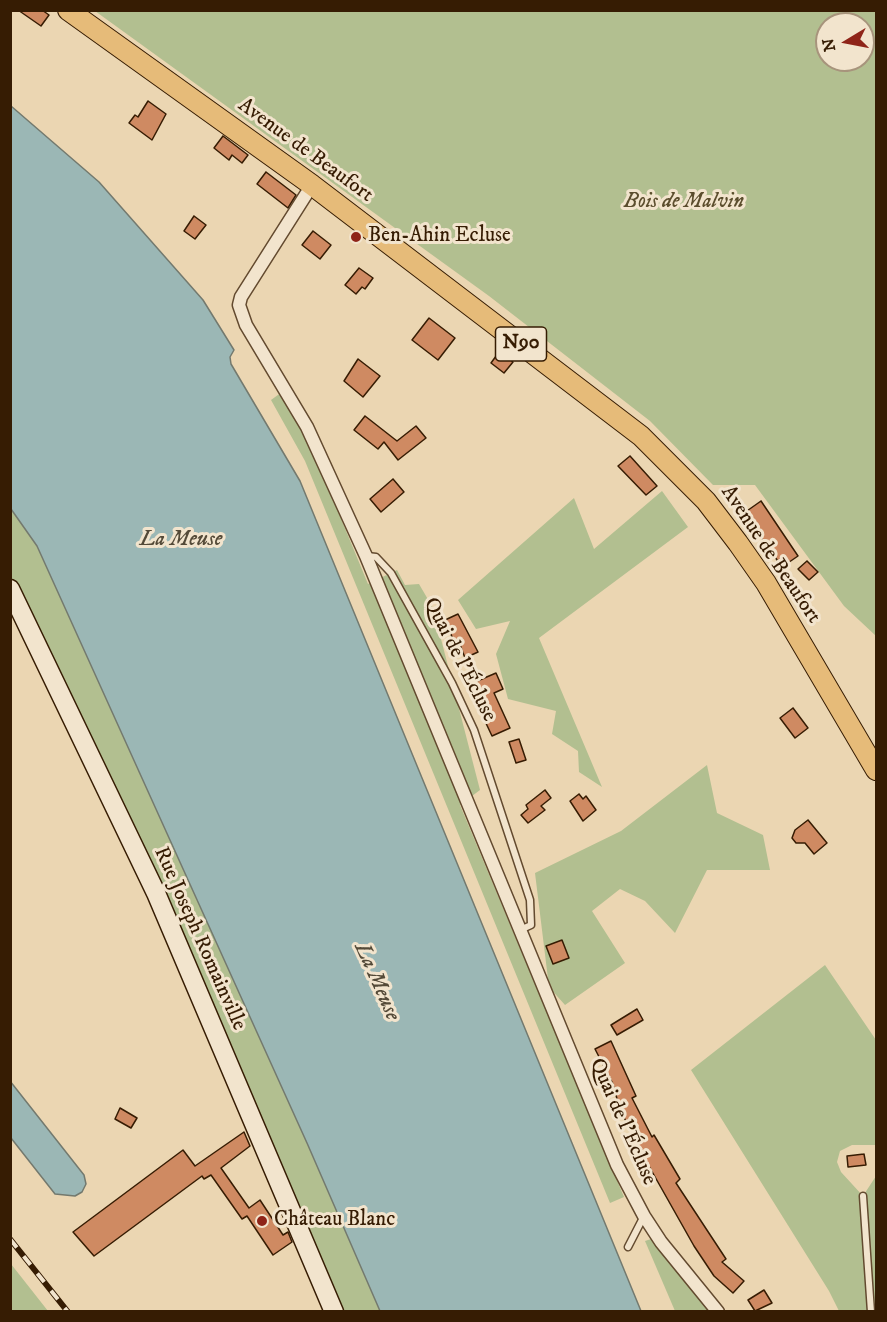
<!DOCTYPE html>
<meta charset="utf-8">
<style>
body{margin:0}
#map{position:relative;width:887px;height:1322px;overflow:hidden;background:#ebd6b2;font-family:"IM FELL DW Pica",serif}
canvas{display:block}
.frame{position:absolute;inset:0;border:12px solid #361c03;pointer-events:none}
.north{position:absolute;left:815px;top:12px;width:60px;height:60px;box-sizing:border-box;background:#f2e4cd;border:2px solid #a7947c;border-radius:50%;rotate:260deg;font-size:16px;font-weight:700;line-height:24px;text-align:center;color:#361c03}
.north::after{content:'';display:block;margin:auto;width:21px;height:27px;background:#8f2418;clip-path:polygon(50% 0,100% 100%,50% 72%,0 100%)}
</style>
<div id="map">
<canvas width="887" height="1322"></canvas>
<div class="frame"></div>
<div class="north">N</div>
</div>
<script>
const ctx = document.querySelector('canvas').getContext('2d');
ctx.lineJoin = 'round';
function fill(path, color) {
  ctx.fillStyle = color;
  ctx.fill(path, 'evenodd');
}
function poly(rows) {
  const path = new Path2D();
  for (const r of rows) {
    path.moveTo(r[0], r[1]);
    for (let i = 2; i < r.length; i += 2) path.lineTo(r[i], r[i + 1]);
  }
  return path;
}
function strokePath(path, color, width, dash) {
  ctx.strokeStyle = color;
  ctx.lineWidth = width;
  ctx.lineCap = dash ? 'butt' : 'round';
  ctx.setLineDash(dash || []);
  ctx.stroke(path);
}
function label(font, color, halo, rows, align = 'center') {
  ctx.font = font + ' "IM FELL DW Pica",serif';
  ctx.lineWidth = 6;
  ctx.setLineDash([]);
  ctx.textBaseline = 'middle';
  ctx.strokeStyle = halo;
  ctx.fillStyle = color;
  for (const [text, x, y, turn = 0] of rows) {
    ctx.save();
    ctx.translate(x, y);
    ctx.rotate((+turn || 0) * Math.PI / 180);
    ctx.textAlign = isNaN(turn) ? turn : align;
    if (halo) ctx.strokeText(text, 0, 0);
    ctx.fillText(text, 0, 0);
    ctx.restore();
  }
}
fill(poly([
 [95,11,876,11,876,636,844,606,755,485,713,485,650,421,489,296],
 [827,24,863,24,863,60,827,60],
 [282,392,316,458,368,584,397,570,405,585,419,584,433,608,480,790,460,805,624,1197,610,1203,305,461,271,400],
 [662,491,688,527,539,638,602,787,579,772,578,751,552,734,556,711,508,699,496,654,510,621,476,629,458,600,574,498,594,549],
 [11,509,37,546,307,1143,380,1311,334,1311,11,589],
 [707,765,717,813,763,835,770,870,707,870,675,933,645,901,620,889,592,911,625,963,565,1005,549,987,535,873,621,831],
 [825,965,876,1040,876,1145,852,1145,840,1151,837,1162,841,1172,863,1196,876,1176,876,1311,839,1311,829,1291,691,1070],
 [651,1239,712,1311,675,1311,645,1241],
 [10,1264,11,1264,48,1311,11,1311]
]), '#b2bf90');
const water = poly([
 [11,106,99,182,203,300,234,350,230,357,231,364,300,481,641,1311,380,1311,307,1143,37,546,11,509,11,106],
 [10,1081,84,1175,86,1184,82,1192,75,1196,55,1194,11,1138,10,1081]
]);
fill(water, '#9bb7b5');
strokePath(water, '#73796e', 1.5);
const building = poly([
 [18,10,42,10,49,15,41,26,18,10],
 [148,101,166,114,152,140,129,123,135,115,138,117,148,101],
 [223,136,248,155,242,163,232,155,229,160,214,148,223,136],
 [266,172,296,195,288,208,257,184,266,172],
 [194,216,206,225,195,239,184,231,194,216],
 [313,231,331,245,320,259,302,245,313,231],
 [359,268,373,278,365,289,362,287,356,294,345,285,359,268],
 [429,318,455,338,438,360,412,340,429,318],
 [499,352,513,362,504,373,491,363,499,352],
 [358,359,380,376,363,397,344,381,358,359],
 [365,416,397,441,416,426,426,438,398,460,384,442,378,449,354,430,365,416],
 [630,456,657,486,646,495,618,466,630,456],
 [393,479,404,492,381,512,370,499,393,479],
 [761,501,798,556,782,567,744,513,761,501],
 [807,561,818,572,809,580,798,569,807,561],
 [458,614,478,652,465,658,459,642,455,644,445,620,458,614],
 [496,673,503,689,494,693,510,728,492,736,468,685,496,673],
 [793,708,808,728,795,738,780,718,793,708],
 [519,739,526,760,516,763,509,742,519,739],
 [545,790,551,798,541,806,545,810,528,823,521,815,528,809,526,805,545,790],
 [579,794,583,799,586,796,596,810,583,821,570,801,579,794],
 [808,820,827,843,814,854,805,843,796,843,792,838,795,830,808,820],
 [562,940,569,958,553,964,546,946,562,940],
 [637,1009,643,1020,617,1035,611,1025,637,1009],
 [611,1041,636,1096,632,1098,652,1137,654,1135,680,1179,676,1183,726,1259,722,1262,744,1281,733,1293,714,1276,694,1246,637,1145,638,1144,620,1110,613,1084,595,1049,611,1041],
 [120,1108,137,1118,131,1128,115,1119,120,1108],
 [244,1132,250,1146,221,1168,249,1208,260,1200,283,1235,288,1232,292,1242,273,1255,247,1216,242,1219,211,1175,204,1179,202,1176,94,1256,73,1232,183,1150,195,1166,244,1132],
 [864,1154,866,1165,848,1167,847,1156,864,1154],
 [764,1290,772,1303,755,1311,748,1300,764,1290]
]);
fill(building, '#cf8a62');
strokePath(building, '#361c03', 1.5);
const lane = poly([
 [367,556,376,557,391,573,452,683,474,730,530,900,531,925,520,930],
 [863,1196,871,1312],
 [628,1247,644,1216]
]);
const street = poly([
 [312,185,241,297,239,305,246,325,307,427,366,556,617,1165,644,1216,661,1242,718,1312]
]);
const secondary = poly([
 [10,589,156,893,334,1312]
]);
const primary = poly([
 [68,10,312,185,641,436,706,501,738,543,766,583,876,770]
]);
strokePath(lane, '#634a2f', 9);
strokePath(street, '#634a2f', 15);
strokePath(secondary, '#361c03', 21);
strokePath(primary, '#361c03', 22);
strokePath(lane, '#f2e4cd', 6);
strokePath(street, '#f2e4cd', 12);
strokePath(secondary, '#f2e4cd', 18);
strokePath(primary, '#e6bb79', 20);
const rail = poly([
 [10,1239,68,1312]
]);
strokePath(rail, '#361c03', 6);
strokePath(rail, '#f2e4cd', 4, [11]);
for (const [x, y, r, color] of [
 [356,237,6,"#8f2418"],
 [262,1221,6,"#8f2418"]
]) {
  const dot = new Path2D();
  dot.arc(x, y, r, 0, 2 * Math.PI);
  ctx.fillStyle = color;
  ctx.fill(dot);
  strokePath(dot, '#f2e4cd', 2);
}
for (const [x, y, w] of [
 [521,344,51]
]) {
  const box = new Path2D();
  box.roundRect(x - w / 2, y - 17, w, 34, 4.5);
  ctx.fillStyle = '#f2e4cd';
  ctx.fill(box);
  strokePath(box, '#361c03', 1.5);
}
label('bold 20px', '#361c03', null, [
 ["N90",521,344]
]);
label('21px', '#361c03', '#f2e4cd', [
 ["Avenue de Beaufort",305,151,36],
 ["Avenue de Beaufort",770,555,56],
 ["Quai de l'Écluse",459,660,63],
 ["Rue Joseph Romainville",199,939,66],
 ["Quai de l'Écluse",622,1122,66]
]);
label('italic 21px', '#5b4d2d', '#f2e4cd', [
 ["Bois de Malvin",684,203]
]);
label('21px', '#361c03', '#f2e4cd', [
 ["Ben-Ahin Ecluse",368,237],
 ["Château Blanc",274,1221]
], 'left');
label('italic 22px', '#544a38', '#f2e4cd', [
 ["La Meuse",181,540],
 ["La Meuse",376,982,66]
]);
</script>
